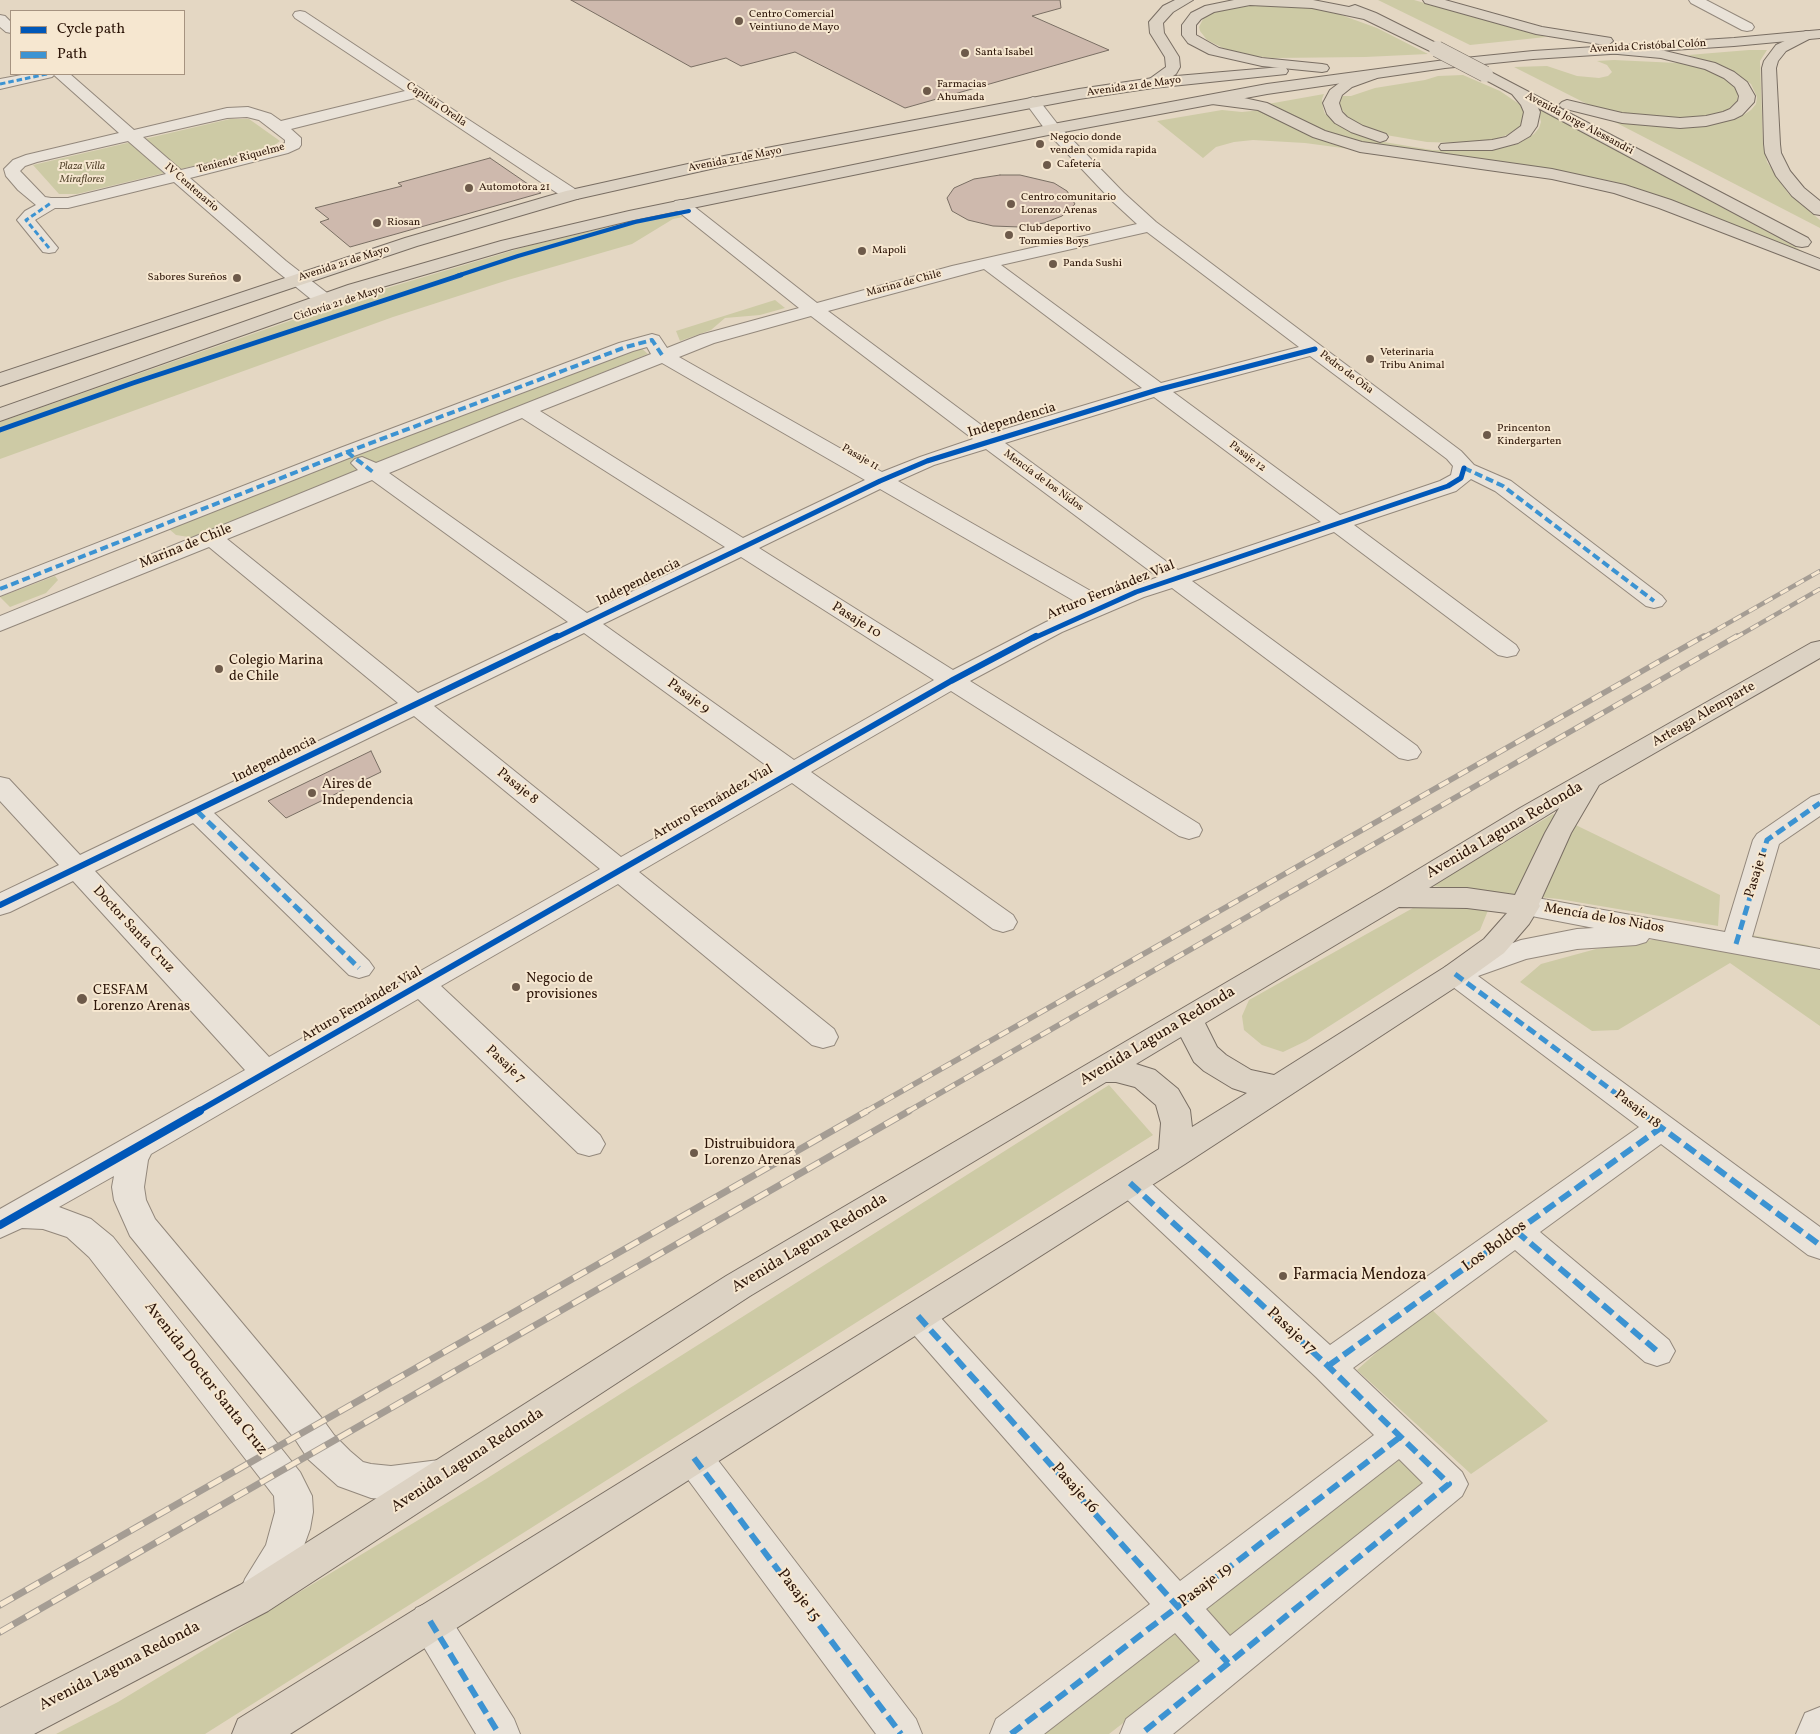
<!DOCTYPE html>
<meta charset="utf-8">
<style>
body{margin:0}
#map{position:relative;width:1820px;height:1734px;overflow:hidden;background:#e4d7c3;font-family:Vollkorn,serif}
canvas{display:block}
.legend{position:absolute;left:10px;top:10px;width:175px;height:65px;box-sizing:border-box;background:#f6e7d0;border:1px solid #a69380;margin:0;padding:6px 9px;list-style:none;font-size:15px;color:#2d1609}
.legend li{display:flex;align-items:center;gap:10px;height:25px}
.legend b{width:25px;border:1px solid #a69380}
</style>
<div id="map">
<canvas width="1820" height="1734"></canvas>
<ul class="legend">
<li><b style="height:6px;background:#0057b8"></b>Cycle path</li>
<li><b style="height:6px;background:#3c93d2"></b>Path</li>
</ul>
</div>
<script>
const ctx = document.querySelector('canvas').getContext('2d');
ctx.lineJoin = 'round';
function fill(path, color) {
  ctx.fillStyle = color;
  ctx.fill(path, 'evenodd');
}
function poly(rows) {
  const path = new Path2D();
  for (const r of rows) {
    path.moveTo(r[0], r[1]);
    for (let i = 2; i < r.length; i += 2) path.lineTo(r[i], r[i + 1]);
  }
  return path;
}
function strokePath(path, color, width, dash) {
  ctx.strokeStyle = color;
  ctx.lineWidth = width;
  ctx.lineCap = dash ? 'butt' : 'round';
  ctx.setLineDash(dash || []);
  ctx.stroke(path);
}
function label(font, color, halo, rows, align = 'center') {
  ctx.font = font + ' Vollkorn,serif';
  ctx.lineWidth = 4;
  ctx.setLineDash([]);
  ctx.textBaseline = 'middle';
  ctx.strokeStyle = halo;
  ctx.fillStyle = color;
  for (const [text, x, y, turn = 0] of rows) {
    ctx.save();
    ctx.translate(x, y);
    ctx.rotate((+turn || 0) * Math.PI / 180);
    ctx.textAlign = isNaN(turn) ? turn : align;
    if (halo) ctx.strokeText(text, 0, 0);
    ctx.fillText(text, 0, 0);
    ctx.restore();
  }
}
fill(poly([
 [1378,0,1414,0,1546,37,1470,45],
 [1252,4,1308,7,1333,12,1377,28,1428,54,1365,57,1273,58,1246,55,1223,48,1207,40,1200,31,1199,27,1203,19,1214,12],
 [1749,50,1767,50,1760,61,1763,145,1767,162,1788,193,1820,220,1820,228,1609,119,1642,125,1676,127,1708,125,1739,118,1751,110,1756,104,1757,97,1751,84,1730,69,1688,55],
 [1614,60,1677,63,1686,61,1716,72,1730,82,1738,92,1737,101,1725,112,1696,119,1646,119,1593,107,1514,67,1547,66,1577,76,1599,78,1608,76,1612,72,1607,65,1597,61],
 [1463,75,1500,91,1522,106,1524,112,1523,122,1519,127,1507,135,1489,141,1459,143,1427,142,1386,135,1364,127,1348,118,1339,105,1342,96,1351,96,1375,88,1425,80,1438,76],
 [1324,94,1322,99,1323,108,1325,114,1337,124,1370,138,1384,142,1432,150,1484,151,1518,144,1534,134,1539,128,1541,122,1538,108,1808,254,1629,186,1611,181,1540,167,1362,143,1317,129,1285,111,1268,104],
 [1222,110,1242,112,1261,110,1350,149,1305,143,1253,140,1234,142,1216,147,1203,158,1157,121],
 [230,119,249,119,280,141,272,147,77,194,59,194,33,165],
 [676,213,683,217,673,219,632,244,508,280,393,317,0,459,0,422,367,294,528,246,664,214],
 [775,300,785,308,760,315,725,318,711,330,680,341,676,331],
 [639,346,648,354,195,538,176,535,169,529,627,349],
 [55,576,58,580,46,593,10,607,0,597],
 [1553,814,1720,895,1718,926,1559,899,1432,886],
 [1429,899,1489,908,1480,930,1306,1041,1283,1052,1262,1045,1244,1030,1242,1016,1249,1000],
 [1734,932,1807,945,1820,949,1820,1026,1730,963,1618,1030,1592,1031,1520,982,1541,964,1596,949,1676,936],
 [1109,1085,1153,1135,205,1734,56,1734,118,1702,486,1479],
 [1428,1306,1548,1421,1471,1474,1357,1370],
 [1409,1451,1438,1478,1109,1734,1040,1734]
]), '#cdcaa5');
const building = poly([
 [571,0,1060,0,1061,8,1032,16,1109,50,905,108,795,52,741,66,726,58,691,67,571,0],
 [490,158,541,193,350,247,320,222,329,219,315,208,402,186,398,183,490,158],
 [1000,175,1020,175,1054,183,1067,191,1075,204,1062,216,1044,223,1020,227,993,226,968,220,952,211,947,198,954,188,974,179,1000,175],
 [371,751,381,772,286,818,268,801,371,751]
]);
fill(building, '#ceb9ad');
strokePath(building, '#796e63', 1);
const minor = poly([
 [1689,0,1706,0,1752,24,1754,27,1752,30,1747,31,1742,30,1691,3,1689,0],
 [300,11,305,12,423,90,578,191,580,195,578,199,566,199,415,98,291,129,301,138,301,145,299,148,288,153,190,178,286,261,331,296,333,300,331,304,324,306,317,304,274,269,174,182,68,208,55,208,35,220,58,248,55,252,49,253,43,252,17,220,25,211,36,205,18,190,6,176,4,169,13,160,26,155,119,133,54,75,52,77,0,89,0,79,27,74,70,74,134,130,227,108,248,107,271,114,281,121,405,91,295,18,293,15,295,12,300,11],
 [247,117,259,120,285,140,285,143,276,147,181,170,143,137,227,118,247,117],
 [128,141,166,174,68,198,51,198,45,197,20,171,25,166,37,162,128,141],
 [0,15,5,16,11,22,11,33,6,32,0,27,0,15],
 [1033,97,1038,99,1059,126,1124,193,1156,222,1461,451,1474,465,1511,481,1662,596,1666,601,1662,606,1654,608,1646,606,1495,491,1471,479,1456,491,1354,525,1516,645,1519,650,1516,655,1507,657,1498,655,1334,532,1192,581,1417,746,1421,752,1417,758,1408,760,1399,758,1172,588,1144,597,1062,632,970,681,1199,824,1202,830,1199,836,1189,839,1179,836,951,691,811,772,1013,915,1017,922,1013,929,1003,932,993,929,792,783,639,872,834,1029,838,1037,834,1045,823,1048,812,1045,618,884,441,986,600,1135,605,1144,600,1153,589,1156,578,1153,418,999,151,1154,148,1160,144,1187,146,1200,155,1219,321,1417,334,1435,350,1451,363,1462,371,1464,391,1466,439,1460,452,1465,458,1477,452,1489,439,1494,391,1500,371,1498,338,1486,308,1459,295,1439,130,1236,114,1200,112,1187,114,1176,59,1207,91,1219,113,1237,300,1472,312,1496,313,1512,310,1529,297,1565,273,1605,259,1610,245,1605,240,1592,245,1579,266,1545,275,1512,274,1496,89,1257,67,1237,43,1229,22,1228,0,1238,0,1209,245,1070,73,881,10,912,0,915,0,893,59,865,0,801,0,777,9,779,80,855,398,703,209,547,0,631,0,616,358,470,351,463,355,459,362,457,376,463,651,354,647,347,633,351,354,456,0,596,0,581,340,448,619,343,652,334,659,336,667,348,700,335,799,308,675,209,672,205,675,201,681,200,687,201,817,303,952,266,1137,224,1112,201,1047,132,1025,102,1028,99,1033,97],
 [1147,232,1299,347,1161,383,1001,265,1147,232],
 [984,269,1142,388,992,433,828,311,984,269],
 [811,316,973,439,920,457,882,472,679,357,714,343,811,316],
 [1310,356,1447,459,1453,466,1451,475,1440,481,1340,515,1173,392,1310,356],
 [662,363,865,480,743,538,540,411,662,363],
 [1154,397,1321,522,1178,570,1005,443,1154,397],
 [522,418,725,547,587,613,389,473,522,418],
 [986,449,1158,577,1103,598,898,481,934,465,986,449],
 [372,480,568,622,418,693,227,539,372,480],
 [880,489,1083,606,1046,622,953,670,759,548,880,489],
 [741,557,934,680,794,760,603,624,741,557],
 [584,633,774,771,621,857,434,706,584,633],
 [414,716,600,869,269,1057,95,871,193,823,349,975,359,978,369,975,374,968,369,961,214,813,414,716],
 [1820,794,1820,816,1779,844,1752,937,1820,949,1820,969,1649,938,1646,942,1636,945,1577,949,1526,959,1478,976,1820,1227,1820,1259,1808,1255,1661,1144,1540,1232,1669,1340,1675,1351,1669,1362,1657,1366,1645,1362,1515,1250,1353,1368,1462,1472,1468,1484,1462,1496,1173,1734,1120,1734,1126,1719,1200,1661,1175,1633,1044,1734,990,1734,996,1719,1150,1604,906,1326,901,1316,906,1306,918,1301,930,1306,1180,1581,1374,1435,1316,1377,1119,1192,1114,1183,1119,1174,1130,1170,1141,1174,1330,1345,1639,1127,1445,981,1440,974,1445,967,1521,940,1577,929,1594,928,1516,913,1512,906,1516,899,1526,896,1725,932,1753,840,1757,834,1811,797,1820,794],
 [1399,1459,1423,1483,1230,1636,1206,1609,1399,1459],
 [694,1442,707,1446,916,1719,922,1734,876,1734,681,1470,676,1458,681,1446,694,1442],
 [430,1602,444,1608,514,1719,520,1734,476,1734,416,1634,410,1621,416,1608,430,1602],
 [1820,1707,1820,1734,1796,1734,1805,1713,1820,1707]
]);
const major = poly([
 [1820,30,1820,38,1734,46,1533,59,1445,68,1267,94,1053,134,629,221,512,249,362,293,0,421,0,408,348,285,501,241,629,211,1053,124,1267,84,1445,60,1533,51,1734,38,1820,30],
 [1281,67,1286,68,1288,71,1286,74,1153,88,1079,99,724,166,577,199,417,246,0,386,0,373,405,238,566,191,724,156,1079,89,1153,78,1281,67],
 [1820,641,1820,658,1599,785,1571,833,1539,904,1540,906,1529,924,1504,953,1465,981,1185,1164,290,1734,232,1734,238,1719,1159,1149,1161,1123,1156,1105,1135,1087,1116,1082,1106,1082,750,1296,268,1611,34,1734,0,1734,0,1708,240,1585,726,1276,1384,890,1520,808,1811,643,1820,641],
 [1559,808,1545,833,1515,895,1467,888,1429,888,1559,808],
 [1399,907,1467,908,1507,913,1484,939,1445,967,1274,1075,1251,1070,1226,1055,1217,1047,1205,1023,1399,907],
 [1181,1037,1194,1062,1204,1071,1232,1088,1247,1093,1192,1127,1190,1110,1178,1089,1155,1070,1136,1064,1181,1037]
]);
const highway = poly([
 [1175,0,1193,0,1173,12,1163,23,1164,33,1179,57,1180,67,1176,74,1158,86,1148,86,1145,83,1148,80,1166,67,1165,57,1150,33,1149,22,1163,6,1175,0],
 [1234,0,1313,0,1349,7,1355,5,1376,13,1442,46,1444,49,1442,52,1432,52,1364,19,1312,8,1250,5,1214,12,1201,19,1196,25,1196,35,1219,48,1262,58,1322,64,1327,65,1329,68,1327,71,1322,72,1262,66,1209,54,1188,43,1182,35,1182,25,1191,13,1205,6,1234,0],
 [1423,0,1445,0,1542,27,1611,38,1613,41,1608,45,1661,50,1715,63,1734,72,1747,82,1755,96,1754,102,1742,115,1734,119,1706,126,1680,128,1622,123,1562,108,1559,105,1562,102,1567,100,1622,113,1680,118,1706,116,1723,112,1730,109,1738,101,1739,96,1735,87,1724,78,1705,69,1661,58,1607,53,1602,52,1600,49,1605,45,1536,34,1425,3,1423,0],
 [1806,31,1811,32,1813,35,1811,38,1786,51,1778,61,1776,68,1780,144,1781,153,1790,171,1804,188,1820,201,1820,215,1814,214,1792,196,1776,176,1765,153,1764,144,1762,68,1764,61,1776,45,1806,31],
 [1485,69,1808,238,1811,242,1808,246,1802,247,1796,246,1538,108,1540,112,1537,126,1530,136,1518,143,1492,150,1441,150,1439,147,1441,144,1492,140,1506,137,1521,126,1524,112,1521,105,1512,94,1480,77,1477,74,1480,71,1485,69],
 [1372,70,1377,72,1380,75,1377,78,1352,87,1342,95,1339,103,1342,112,1347,117,1363,126,1386,134,1388,137,1386,140,1380,142,1351,132,1335,123,1327,114,1323,103,1330,90,1342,81,1372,70],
 [1209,95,1235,96,1267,103,1325,131,1362,142,1552,169,1625,185,1671,200,1820,259,1820,270,1659,208,1614,193,1552,179,1360,152,1313,137,1258,110,1204,103,1201,100,1204,97,1209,95]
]);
strokePath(minor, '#93887c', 2);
strokePath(major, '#796e63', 2);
strokePath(highway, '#796e63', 2);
fill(minor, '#e9e2d8');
fill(major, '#dcd2c3');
fill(highway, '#dcd2c3');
const railFar2 = poly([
 [1702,638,1820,571],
 [1735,638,1820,589]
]);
const railFar1 = poly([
 [865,1112,1704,636],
 [907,1112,1737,636]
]);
const rail = poly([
 [0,1605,867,1111],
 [0,1632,909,1111]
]);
strokePath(railFar2, '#a59d94', 4.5);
strokePath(railFar1, '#a59d94', 5.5);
strokePath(rail, '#a59d94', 7);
strokePath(railFar2, '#f6e7d0', 3, [9]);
strokePath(railFar1, '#f6e7d0', 4, [11]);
strokePath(rail, '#f6e7d0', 5, [15]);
const highwayBridge = poly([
 [1437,49,1485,74]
]);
strokePath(highwayBridge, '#796e63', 17, []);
strokePath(highwayBridge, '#dcd2c3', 16);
strokePath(poly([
 [0,84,47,74],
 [49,248,26,220,51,203]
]), '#3c93d2', 3, [5.5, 3]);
strokePath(poly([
 [347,452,373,472],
 [1464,468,1503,486,1654,601],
 [0,589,347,452,626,347,652,340,662,355]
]), '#3c93d2', 4, [8, 4]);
strokePath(poly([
 [197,811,359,968],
 [1736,944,1767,840,1820,803],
 [1455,974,1641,1112]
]), '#3c93d2', 5, [10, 5]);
strokePath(poly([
 [1639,1111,1820,1245],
 [1130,1183,1328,1366,1449,1484,1141,1734],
 [1516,1231,1657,1351],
 [918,1316,1228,1663],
 [1328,1366,1662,1127],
 [694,1458,901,1734],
 [430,1621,499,1734],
 [1011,1734,1400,1437]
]), '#3c93d2', 6, [13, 6]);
strokePath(poly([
 [457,276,518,256,635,222,689,211]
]), '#0057b8', 4);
strokePath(poly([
 [0,430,133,383,461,275],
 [555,638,880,481,927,461,1157,390,1315,349],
 [1034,638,1136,592,1448,486,1461,478,1464,468]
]), '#0057b8', 5);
strokePath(poly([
 [0,905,557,636],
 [197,1112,951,681,1036,636]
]), '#0057b8', 6);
strokePath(poly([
 [0,1225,200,1111]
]), '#0057b8', 8);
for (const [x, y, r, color] of [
 [739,21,5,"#6d5a4a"],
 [965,53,5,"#6d5a4a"],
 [927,91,5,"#6d5a4a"],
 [1040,144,5,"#6d5a4a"],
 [1047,165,5,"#6d5a4a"],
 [469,188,5,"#6d5a4a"],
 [1011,204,5,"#6d5a4a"],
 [377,223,5,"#6d5a4a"],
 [1009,235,5,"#6d5a4a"],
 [862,251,5,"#6d5a4a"],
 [1053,264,5,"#6d5a4a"],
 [237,278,5,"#6d5a4a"],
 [1370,359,5,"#6d5a4a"],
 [1487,435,5,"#6d5a4a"],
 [219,669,5,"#6d5a4a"],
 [312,793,5,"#6d5a4a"],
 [516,987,5,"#6d5a4a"],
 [82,999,6,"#6d5a4a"],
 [694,1153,5,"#6d5a4a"],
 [1283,1276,5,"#6d5a4a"]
]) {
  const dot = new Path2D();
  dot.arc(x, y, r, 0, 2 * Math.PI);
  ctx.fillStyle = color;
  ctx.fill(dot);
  strokePath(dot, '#f6e7d0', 2);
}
label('11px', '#2d1609', '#f6e7d0', [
 ["Centro Comercial",749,15],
 ["Veintiuno de Mayo",749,28],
 ["Santa Isabel",975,53],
 ["Farmacias",937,85],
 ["Ahumada",937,98],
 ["Negocio donde",1050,138],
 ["venden comida rapida",1050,151],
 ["Cafetería",1057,165],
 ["Automotora 21",479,188],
 ["Centro comunitario",1021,198],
 ["Lorenzo Arenas",1021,211],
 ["Riosan",387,223],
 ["Club deportivo",1019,229],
 ["Tommies Boys",1019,242],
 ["Mapoli",872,251],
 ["Panda Sushi",1063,264],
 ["Sabores Sureños",227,278,"right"],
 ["Veterinaria",1380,353],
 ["Tribu Animal",1380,366],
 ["Princenton",1497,429],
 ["Kindergarten",1497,442]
], 'left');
label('11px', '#2d1609', '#f6e7d0', [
 ["Avenida Cristóbal Colón",1648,47,-3],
 ["Avenida 21 de Mayo",1134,87,-8],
 ["Capitán Orella",436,105,34],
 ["Avenida Jorge Alessandri",1579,124,28],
 ["Teniente Riquelme",241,159,-15],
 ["Avenida 21 de Mayo",735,160,-11],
 ["IV Centenario",191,188,41],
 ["Avenida 21 de Mayo",344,264,-18],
 ["Marina de Chile",904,284,-15],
 ["Ciclovía 21 de Mayo",339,304,-18],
 ["Pedro de Oña",1346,373,37],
 ["Pasaje 12",1247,457,37],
 ["Pasaje 11",860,458,30],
 ["Mencía de los Nidos",1043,481,36]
]);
label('italic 11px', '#584931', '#f6e7d0', [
 ["Plaza Villa",82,167],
 ["Miraflores",82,180]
]);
label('14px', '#2d1609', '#f6e7d0', [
 ["Independencia",1012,421,-17],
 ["Marina de Chile",186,547,-22],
 ["Independencia",639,583,-26],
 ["Arturo Fernández Vial",1111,591,-22],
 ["Pasaje 10",856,621,32],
 ["Pasaje 9",688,697,36],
 ["Arteaga Alemparte",1704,715,-30],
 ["Independencia",275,760,-26],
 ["Pasaje 8",517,787,39],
 ["Arturo Fernández Vial",713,803,-30],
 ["Pasaje 1",1757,875,-73],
 ["Mencía de los Nidos",1604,919,10],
 ["Doctor Santa Cruz",133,930,47],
 ["Arturo Fernández Vial",362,1005,-30],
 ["Pasaje 7",505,1065,43],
 ["Pasaje 18",1637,1110,37]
]);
label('14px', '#2d1609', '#f6e7d0', [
 ["Colegio Marina",229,661],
 ["de Chile",229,677],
 ["Aires de",322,785],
 ["Independencia",322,801],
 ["Negocio de",526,979],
 ["provisiones",526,995],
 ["CESFAM",93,991],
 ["Lorenzo Arenas",93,1007],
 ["Distruibuidora",704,1145],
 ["Lorenzo Arenas",704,1161]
], 'left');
label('16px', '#2d1609', '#f6e7d0', [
 ["Avenida Laguna Redonda",1505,831,-30],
 ["Avenida Laguna Redonda",1158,1037,-31],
 ["Avenida Laguna Redonda",810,1244,-31],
 ["Los Boldos",1495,1247,-36],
 ["Pasaje 17",1291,1332,43],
 ["Avenida Doctor Santa Cruz",205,1379,52],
 ["Avenida Laguna Redonda",468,1461,-33],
 ["Pasaje 16",1074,1489,48],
 ["Pasaje 19",1206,1586,-37],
 ["Pasaje 15",798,1596,53],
 ["Avenida Laguna Redonda",120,1667,-27]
]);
label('16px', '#2d1609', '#f6e7d0', [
 ["Farmacia Mendoza",1293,1276]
], 'left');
</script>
